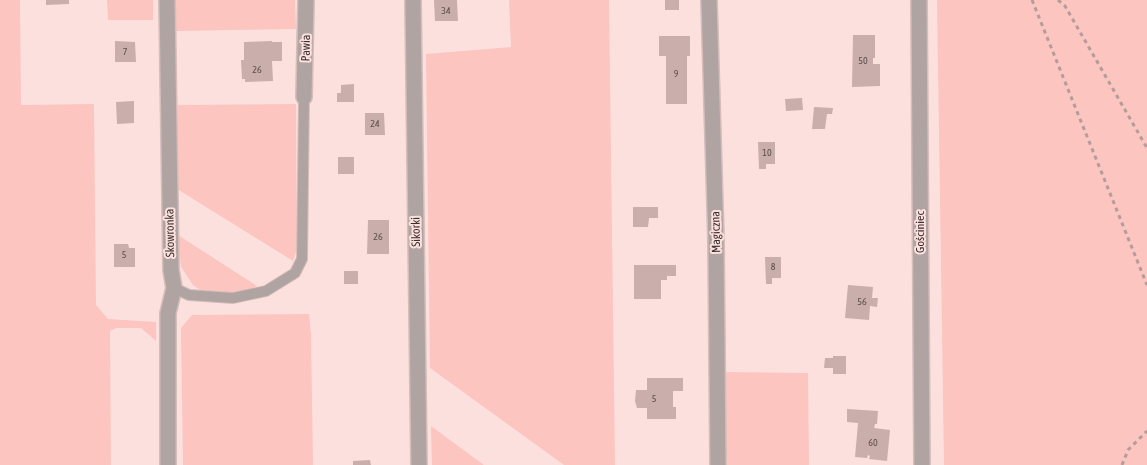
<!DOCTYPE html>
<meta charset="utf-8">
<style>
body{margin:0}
canvas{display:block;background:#fce0dd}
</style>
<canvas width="1147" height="465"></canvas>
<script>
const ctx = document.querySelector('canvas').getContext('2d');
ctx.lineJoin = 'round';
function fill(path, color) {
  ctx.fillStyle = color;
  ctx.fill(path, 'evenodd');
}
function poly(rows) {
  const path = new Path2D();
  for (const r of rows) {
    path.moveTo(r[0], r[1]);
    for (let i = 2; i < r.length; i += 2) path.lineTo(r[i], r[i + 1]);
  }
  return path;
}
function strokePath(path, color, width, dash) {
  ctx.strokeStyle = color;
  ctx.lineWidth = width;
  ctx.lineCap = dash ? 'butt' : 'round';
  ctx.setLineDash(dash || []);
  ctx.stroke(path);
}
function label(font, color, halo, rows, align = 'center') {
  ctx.font = font + ' "Asap Condensed",sans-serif';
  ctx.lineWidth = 4;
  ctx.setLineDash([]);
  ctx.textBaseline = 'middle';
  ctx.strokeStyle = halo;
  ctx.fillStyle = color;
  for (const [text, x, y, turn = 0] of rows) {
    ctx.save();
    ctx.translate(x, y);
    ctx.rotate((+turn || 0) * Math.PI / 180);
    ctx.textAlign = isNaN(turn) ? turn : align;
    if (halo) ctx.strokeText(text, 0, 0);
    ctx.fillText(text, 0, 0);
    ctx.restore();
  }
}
fill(poly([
 [0,0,20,0,21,105,94,104,96,305,108,319,156,322,156,341,141,328,116,328,110,331,111,465,0,465],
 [107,0,153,0,153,20,108,20],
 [176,0,295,0,296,29,176,31],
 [509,0,609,0,615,465,564,465,430,368,426,54,511,47],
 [937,0,1147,0,1147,465,944,465],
 [296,104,297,249,293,261,177,189,178,105],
 [178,235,257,286,244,292,205,293,193,285,181,267],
 [309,314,311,335,313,465,183,465,181,328,192,315],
 [725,372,808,373,809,465,726,465],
 [431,426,484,465,432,465]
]), '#fdc5c0');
fill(poly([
 [46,0,69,0,69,4,46,5],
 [434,0,457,0,458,21,435,21],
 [665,0,679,0,679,10,665,10],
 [853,35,875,35,875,58,873,58,873,64,880,64,880,86,852,87],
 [659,36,690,36,690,56,687,56,687,104,666,104,666,56,659,56],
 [115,41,135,42,136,62,115,62],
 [272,41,272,42,282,42,282,61,272,61,273,81,245,82,245,79,242,79,241,60,244,60,244,42],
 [354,84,354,102,337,102,337,93,341,93,341,85],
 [802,98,803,110,786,111,785,99],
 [134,101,134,123,117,124,116,102],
 [814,107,833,108,832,114,827,114,825,129,812,129],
 [365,113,384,113,385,135,365,135],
 [758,142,775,142,775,164,766,164,766,169,759,169],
 [338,157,354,157,354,174,338,174],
 [633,207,658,207,658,218,649,218,648,227,633,227],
 [368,220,389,220,389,254,367,254],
 [114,244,128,244,129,248,135,248,135,267,114,267],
 [765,257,781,257,781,278,772,278,772,284,766,284],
 [634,265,676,265,676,276,667,276,667,280,661,280,661,299,634,299],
 [344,271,358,271,358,284,344,284],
 [848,285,873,287,872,298,878,298,877,307,870,306,869,320,845,318],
 [833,356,846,356,846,374,833,374,833,368,824,368,825,358,833,358],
 [647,378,683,378,683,391,673,391,673,407,676,407,676,419,647,419,647,408,637,408,635,401,636,390,647,390],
 [847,409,878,411,877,424,875,424,874,428,890,430,887,461,869,459,870,456,868,455,867,458,855,457,858,423,847,422],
 [370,460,371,465,353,465,353,461]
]), '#c9aeab');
const lane = poly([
 [174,288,189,295,233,298,266,291,295,273,302,259,304,97]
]);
const street = poly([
 [167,0,171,270,174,288,168,313,168,465],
 [413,0,419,465],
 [709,0,716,241,718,465],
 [919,0,922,465],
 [304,97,306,0]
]);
strokePath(lane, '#d5bdba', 12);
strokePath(street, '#d5bdba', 18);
strokePath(poly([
 [1032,0,1147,285],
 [1058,0,1065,6,1147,148],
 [1122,465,1128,450,1147,431]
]), '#b29d9a', 3, [4, 4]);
strokePath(lane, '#b0a4a3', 10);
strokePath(street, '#b0a4a3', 15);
label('10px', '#5d4f4d', null, [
 ["34",446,11],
 ["7",125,52],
 ["50",863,61],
 ["26",257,70],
 ["9",676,74],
 ["24",375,124],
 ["10",767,153],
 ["26",378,237],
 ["5",124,255],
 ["8",773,267],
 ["56",862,302],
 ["5",654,399],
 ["60",873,443]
]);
label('12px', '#392f2e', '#fce0dd', [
 ["Pawia",306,48,-89],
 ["Sikorki",416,232,-91],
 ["Magiczna",716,232,-91],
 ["Gościniec",920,232,-90],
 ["Skowronka",170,233,-91]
]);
</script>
